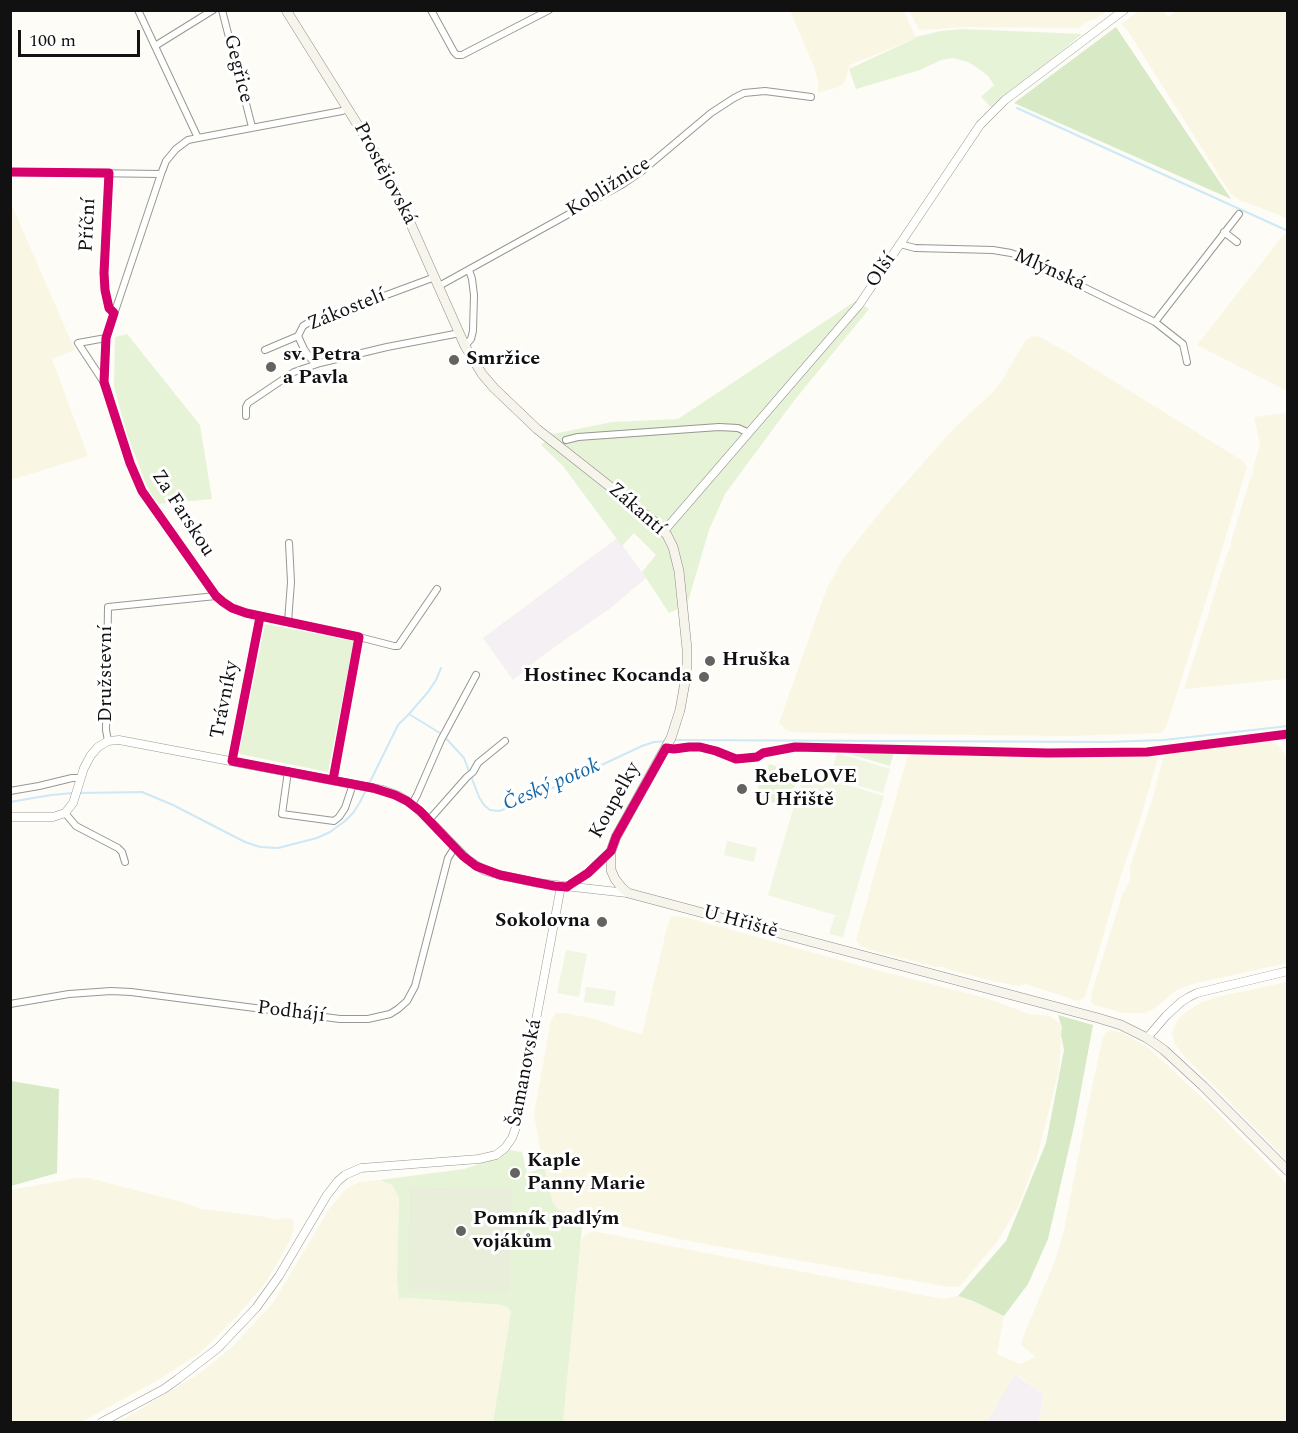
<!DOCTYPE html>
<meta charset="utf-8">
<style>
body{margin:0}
#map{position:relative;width:1298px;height:1433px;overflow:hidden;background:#fdfcf7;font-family:Spectral,serif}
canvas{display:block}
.frame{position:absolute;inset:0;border:12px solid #111;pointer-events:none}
.scale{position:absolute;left:18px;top:30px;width:122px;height:27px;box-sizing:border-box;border:3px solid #111;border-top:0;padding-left:8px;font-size:18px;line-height:21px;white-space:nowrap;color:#111;-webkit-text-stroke:4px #fff;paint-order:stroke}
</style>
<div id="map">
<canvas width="1298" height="1433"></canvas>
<div class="frame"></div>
<div class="scale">100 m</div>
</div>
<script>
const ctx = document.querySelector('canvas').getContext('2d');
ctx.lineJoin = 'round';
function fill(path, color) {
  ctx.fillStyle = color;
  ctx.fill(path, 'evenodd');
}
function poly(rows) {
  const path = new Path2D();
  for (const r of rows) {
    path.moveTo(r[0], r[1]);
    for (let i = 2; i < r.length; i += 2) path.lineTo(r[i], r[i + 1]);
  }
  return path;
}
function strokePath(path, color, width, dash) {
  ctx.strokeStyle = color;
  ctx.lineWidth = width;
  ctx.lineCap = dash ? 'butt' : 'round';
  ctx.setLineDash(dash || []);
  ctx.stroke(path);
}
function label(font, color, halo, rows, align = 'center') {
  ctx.font = font + ' Spectral,serif';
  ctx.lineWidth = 6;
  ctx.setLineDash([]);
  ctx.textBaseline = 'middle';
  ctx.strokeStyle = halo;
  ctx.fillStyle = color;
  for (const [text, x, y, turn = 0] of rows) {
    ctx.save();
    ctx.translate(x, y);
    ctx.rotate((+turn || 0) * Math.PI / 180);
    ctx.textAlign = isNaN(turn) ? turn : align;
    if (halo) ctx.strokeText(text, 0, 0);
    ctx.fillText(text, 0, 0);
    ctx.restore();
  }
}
fill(poly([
 [617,538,646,578,612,607,546,653,513,680,483,638],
 [1014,1374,1044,1394,1039,1422,987,1422]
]), '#f5f0f3');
fill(poly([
 [790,11,904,11,916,38,850,65,844,83,839,87,818,93,818,82,815,69],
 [909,11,1107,11,1097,18,1086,22,1079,28,967,27,919,30],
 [1139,11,1163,11,1168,17,1176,11,1287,11,1287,218,1239,200,1230,193,1126,28,1121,24],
 [10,201,75,350,52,359,88,456,11,480],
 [1285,233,1288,234,1287,391,1197,345],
 [1035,336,1040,337,1067,352,1243,461,1247,467,1211,585,1166,728,1161,733,1070,736,867,734,793,732,786,730,779,723,787,700,827,588,843,559,885,506,955,427,991,394,1001,382,1025,341,1031,337],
 [1287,413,1287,679,1184,689,1206,620,1209,618,1208,614,1228,551,1231,547,1231,542,1250,479,1253,474,1253,469,1260,445,1254,417],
 [1268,740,1279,746,1286,756,1287,764,1287,963,1192,984,1177,990,1155,1008,1145,1013,1124,1013,1094,1005,1091,1002,1092,992,1122,895,1130,881,1130,867,1152,800,1162,762,1166,752,1205,746],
 [911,752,1046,755,1152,754,1156,756,1158,758,1139,823,1121,875,1086,994,1084,998,1078,1001,1026,984,1019,986,992,981,950,970,944,967,936,967,870,950,859,945,856,940,907,758],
 [672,916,685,917,865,967,986,998,1029,1014,1050,1016,1059,1023,1062,1028,1059,1071,1038,1154,1019,1205,997,1242,959,1287,949,1287,683,1240,568,1214,558,1209,553,1203,540,1150,534,1114,551,1020,556,1013,565,1013,595,1019,623,1029,642,1034,667,927],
 [1287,982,1288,982,1287,1160,1182,1054,1175,1044,1172,1033,1179,1018,1186,1012,1200,1003,1221,996],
 [1111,1030,1123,1033,1150,1049,1211,1106,1287,1184,1287,1422,1039,1422,1044,1394,1015,1374,1019,1366,987,1422,563,1422,580,1248,582,1239,586,1234,593,1231,943,1299,958,1296,973,1301,1004,1316,997,1354,1020,1364,1036,1357,1021,1345,1023,1337,1056,1258,1064,1230,1087,1111,1102,1041,1106,1032],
 [76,1178,89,1178,182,1202,202,1209,260,1216,278,1220,283,1218,293,1219,294,1229,290,1241,266,1282,239,1314,200,1353,160,1379,81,1422,11,1422,11,1190],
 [380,1180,392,1185,399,1198,397,1281,399,1299,411,1298,502,1305,508,1308,511,1312,493,1422,119,1422,199,1374,231,1348,273,1303,329,1209,347,1188,359,1182]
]), '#f9f7e4');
fill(poly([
 [963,29,1082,34,1051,60,1000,99,991,107,981,97,994,85,988,76,979,69,968,62,953,58,941,60,920,70,856,89,849,69,916,38,916,37,941,31],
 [857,300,869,309,793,402,725,494,709,530,687,605,669,613,642,572,656,555,634,533,622,546,563,466,541,445,553,434,612,422,678,419],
 [127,334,200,425,212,499,158,504,152,495,146,484,127,434,114,387,115,337],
 [265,624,354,641,328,772,239,754],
 [843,750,894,752,890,766,843,752],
 [769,764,799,773,788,808,756,797,759,783,764,782],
 [509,1150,522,1152,527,1173,537,1170,534,1153,540,1150,553,1203,558,1209,568,1214,583,1218,563,1422,493,1422,511,1312,508,1308,502,1305,411,1298,399,1299,397,1281,399,1198,392,1185,380,1180,464,1169,497,1158],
 [409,1187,512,1189,408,1291]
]), '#e7f3d7');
fill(poly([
 [1116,27,1231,199,1014,103],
 [1058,1015,1093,1025,1075,1122,1048,1239,1028,1284,1004,1316,973,1301,958,1296,1006,1241,1046,1143,1064,1050,1061,1035,1062,1028],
 [11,1081,59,1089,57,1173,11,1186]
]), '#d8eac5');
fill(poly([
 [409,1187,512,1188,510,1292,407,1291]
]), '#e9eedb');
fill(poly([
 [837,753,890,769,883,793,830,777],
 [804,772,884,796,848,919,768,895],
 [727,841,757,848,754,862,724,855],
 [835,916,848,919,843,937,829,934],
 [566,950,587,954,579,997,557,993],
 [586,987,616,991,614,1006,584,1002]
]), '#f0f6e1');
strokePath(poly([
 [1017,108,1288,231],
 [409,714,428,692,436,680,441,668],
 [673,740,1108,742,1164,740,1288,726],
 [79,793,142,792,173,805,245,842,260,847,278,848,317,838,330,832,345,821,353,813,360,802,398,725,409,714,443,735,464,758,479,797,484,805,490,810,499,811,514,806,642,746,654,742,667,741],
 [10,802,51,795,73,793]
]), '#cde8f7', 2);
const minor = poly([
 [138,10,198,138],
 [222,10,252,127],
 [431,10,454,52,457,55,462,55,549,10],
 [155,46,213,10],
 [10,172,161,174],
 [109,173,104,273,105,290,109,308,114,313],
 [1224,232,1237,242],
 [900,244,915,248,993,250,1011,253,1024,258,1155,322,1183,344,1187,362],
 [435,277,373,300,308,323,303,326,298,336,304,349,311,359,320,363,387,347,460,333],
 [439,286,623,184,642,171,711,113,734,98,744,93,765,91,811,97],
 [1155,322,1239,214],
 [465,346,471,339,473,331,474,295,472,279,469,270],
 [265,350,298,336],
 [103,381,78,343,106,338],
 [246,416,246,407,248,403,254,399,294,372,320,363],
 [566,440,578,437,719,427,738,428,747,432],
 [288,622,291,582,289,543],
 [359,637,394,646,398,646,437,589],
 [108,741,106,730,108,607,216,596],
 [666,748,674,749,689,747,700,747,716,751,736,759,757,757,763,753],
 [232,761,260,617],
 [288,771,282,814,334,821,339,817,345,808,353,784],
 [333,780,359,637,246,613,232,608,223,602,216,596,142,491,130,463,104,382,106,338,161,174,166,161,176,149,188,140,198,138,342,111,348,108],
 [10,791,39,786,72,778,81,778],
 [412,804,417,795,441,740,476,675],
 [65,813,76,826,118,848,122,852,125,862],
 [429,820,467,777,473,772,478,763,505,741],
 [10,1004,69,994,111,991,131,992,340,1019,368,1019,390,1014,398,1009,407,1001,415,986,448,858,455,847]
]);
const tertiary = poly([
 [664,531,859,305,980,125,1005,100,1124,10],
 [10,817,53,817,65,813,73,803,84,768,91,755,98,747,108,741,119,740,383,790,399,796,412,804,424,815,467,859,485,871,500,875,538,883,627,893],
 [567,887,588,873,611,851],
 [1147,1038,1166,1016,1181,1002,1189,997,1197,993,1288,971],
 [102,1422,164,1389,178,1379,218,1348,256,1308,279,1276,327,1195,338,1181,345,1175,361,1168,479,1159,496,1155,505,1148,512,1138,516,1127,561,886]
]);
const secondary = poly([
 [286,10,379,159,401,202,465,346,482,374,494,388,537,429,656,523,667,535,673,547,679,571,687,649,687,671,680,710,671,738,616,837,611,851,611,870,615,879,622,888,628,893,1098,1018,1121,1025,1147,1038,1164,1050,1203,1086,1288,1171]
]);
strokePath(minor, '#979795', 8);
strokePath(tertiary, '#979795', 9);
strokePath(secondary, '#8e8d8b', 10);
strokePath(minor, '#fffffe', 6);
strokePath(tertiary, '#fffffe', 8);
strokePath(secondary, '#f6f4eb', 9);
strokePath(poly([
 [10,172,109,173,104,273,105,290,109,308,114,313,106,338,104,382,130,463,142,491,216,596,223,602,232,608,246,613,359,637,333,780],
 [260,617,232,761,373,788,395,795,407,801,420,811,463,856,476,866,500,875,554,886,567,887,571,884,588,873,611,851,616,837,666,748,674,749,689,747,700,747,716,751,736,759,757,757,763,753,795,747,1048,753,1147,752,1288,734]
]), '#d6006c', 9);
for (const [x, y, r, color] of [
 [454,360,6,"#646362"],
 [271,367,6,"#646362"],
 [710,661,6,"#646362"],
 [704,677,6,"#646362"],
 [742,789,6,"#646362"],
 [602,922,6,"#646362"],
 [515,1173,6,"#646362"],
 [461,1231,6,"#646362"]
]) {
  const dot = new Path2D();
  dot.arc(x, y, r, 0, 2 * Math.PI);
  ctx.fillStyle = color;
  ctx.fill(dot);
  strokePath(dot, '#fff', 2);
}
label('20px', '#111', '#fff', [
 ["Gegřice",237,69,76],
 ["Prostějovská",384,174,62],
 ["Kobližnice",609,188,-32],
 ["Příční",89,225,-87],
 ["Olší",882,271,-56],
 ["Mlýnská",1049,271,24],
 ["Zákostelí",347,311,-22],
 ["Zákantí",636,510,41],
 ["Za Farskou",182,514,57],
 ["Družstevní",107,674,-90],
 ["Trávníky",226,700,-79],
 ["Koupelky",616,801,-61],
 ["U Hřiště",740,923,15],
 ["Podhájí",291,1013,7],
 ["Šamanovská",526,1073,-79]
]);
label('bold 20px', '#111', '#fff', [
 ["sv. Petra",283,356],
 ["a Pavla",283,379],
 ["Smržice",466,360],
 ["Hruška",722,661],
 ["Hostinec Kocanda",692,677,"right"],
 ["RebeLOVE",754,778],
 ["U Hřiště",754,801],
 ["Sokolovna",590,922,"right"],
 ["Kaple",527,1162],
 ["Panny Marie",527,1185],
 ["Pomník padlým",473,1220],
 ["vojákům",473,1243]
], 'left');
label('italic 21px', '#1768a6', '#fff', [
 ["Český potok",552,786,-23]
]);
</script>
